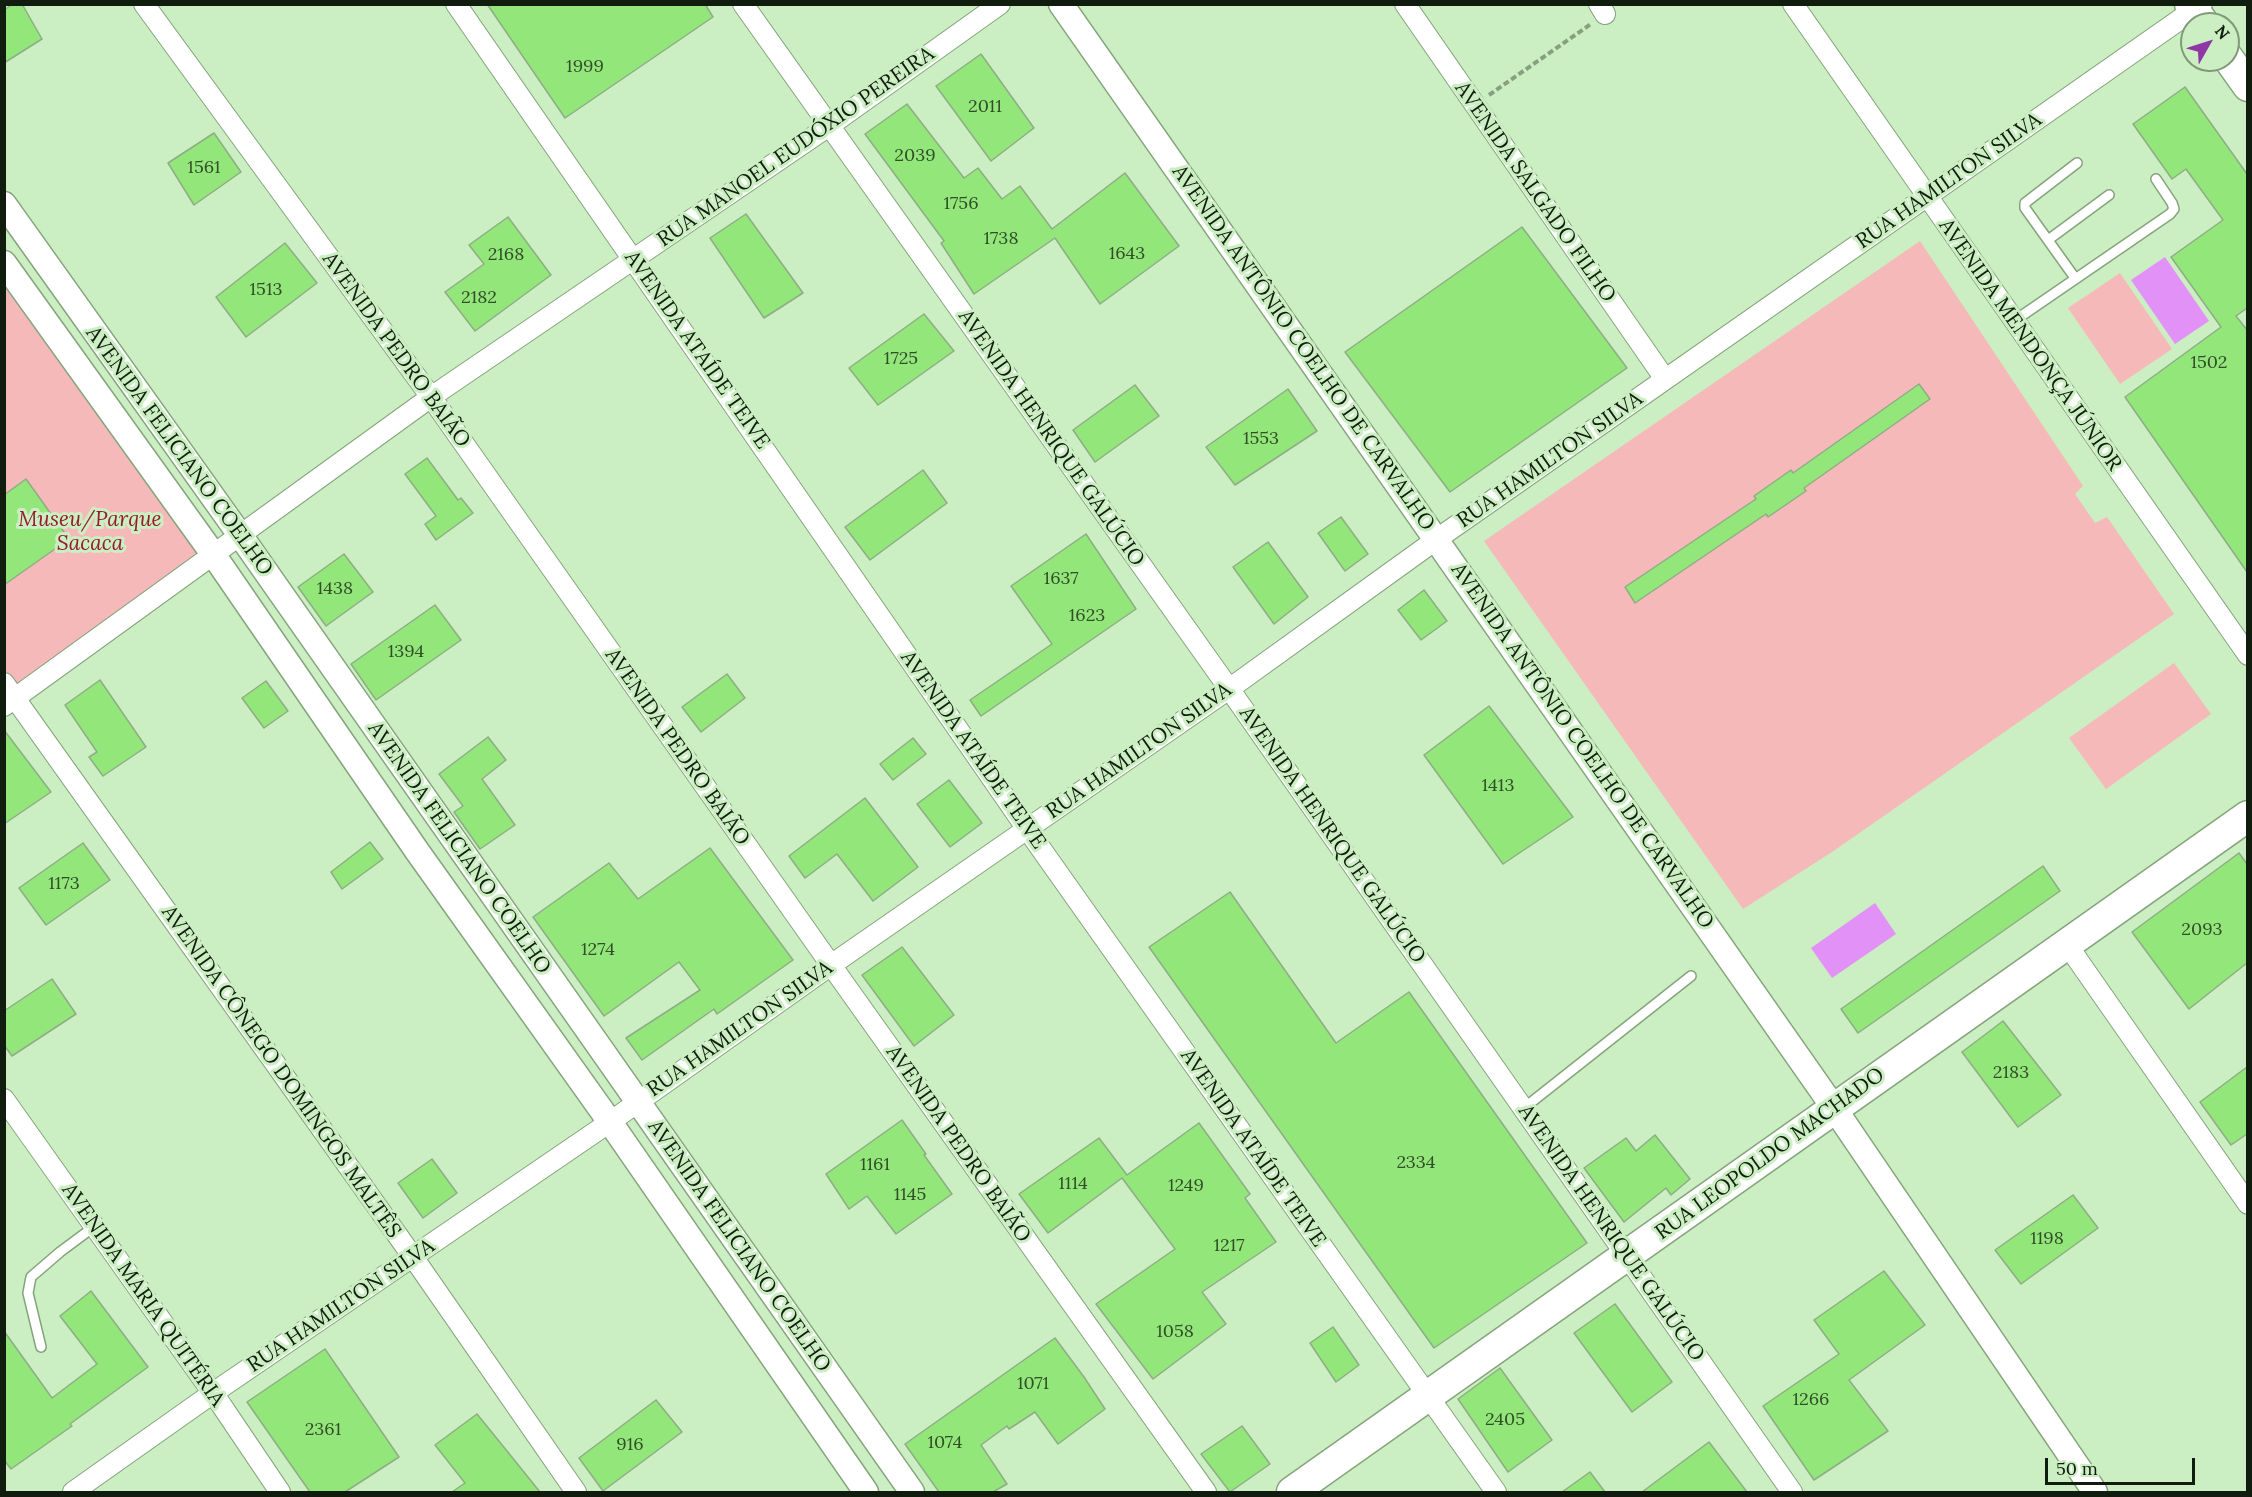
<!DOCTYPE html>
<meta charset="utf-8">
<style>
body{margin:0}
#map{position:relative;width:2252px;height:1497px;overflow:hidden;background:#cceec3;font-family:Lora,serif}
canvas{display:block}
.frame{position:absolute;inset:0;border:6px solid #101c0d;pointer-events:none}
.north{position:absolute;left:2180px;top:12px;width:60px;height:60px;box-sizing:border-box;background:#cceec3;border:2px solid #819a7a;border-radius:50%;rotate:51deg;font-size:16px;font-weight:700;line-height:24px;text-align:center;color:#101c0d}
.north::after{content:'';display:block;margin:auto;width:21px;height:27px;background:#8f38a5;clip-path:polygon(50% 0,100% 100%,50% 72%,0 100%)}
.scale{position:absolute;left:2045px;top:1458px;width:150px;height:27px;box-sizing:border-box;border:3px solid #101c0d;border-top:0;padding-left:8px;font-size:18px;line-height:21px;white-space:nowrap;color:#101c0d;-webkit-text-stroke:4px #cceec3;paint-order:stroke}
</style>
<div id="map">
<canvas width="2252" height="1497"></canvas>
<div class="frame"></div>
<div class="north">N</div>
<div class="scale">50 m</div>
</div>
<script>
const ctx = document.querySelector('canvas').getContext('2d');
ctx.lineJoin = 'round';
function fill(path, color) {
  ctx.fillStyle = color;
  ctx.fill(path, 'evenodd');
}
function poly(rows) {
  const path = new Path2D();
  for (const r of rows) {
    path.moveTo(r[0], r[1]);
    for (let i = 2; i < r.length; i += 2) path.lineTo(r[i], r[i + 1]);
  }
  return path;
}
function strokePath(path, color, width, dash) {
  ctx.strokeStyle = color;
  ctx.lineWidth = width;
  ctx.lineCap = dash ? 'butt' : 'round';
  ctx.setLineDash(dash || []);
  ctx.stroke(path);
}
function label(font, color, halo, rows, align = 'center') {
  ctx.font = font + ' Lora,serif';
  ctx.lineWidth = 6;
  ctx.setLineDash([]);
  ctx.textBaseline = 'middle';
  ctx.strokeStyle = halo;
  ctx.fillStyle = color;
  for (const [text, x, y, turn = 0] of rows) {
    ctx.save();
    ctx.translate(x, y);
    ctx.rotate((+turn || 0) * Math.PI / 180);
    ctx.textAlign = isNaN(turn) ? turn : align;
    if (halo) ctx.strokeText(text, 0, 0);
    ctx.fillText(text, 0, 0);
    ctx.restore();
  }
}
fill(poly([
 [1920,241,2083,486,2075,494,2095,523,2107,517,2174,614,1832,852,1743,909,1484,541],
 [4,266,206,551,17,687,4,669],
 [2120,273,2172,349,2120,384,2068,308],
 [2174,663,2211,714,2106,789,2069,738]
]), '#f5b9b9');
fill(poly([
 [2165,257,2209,321,2175,344,2131,280],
 [1875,903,1896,934,1832,978,1811,948]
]), '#e291f7');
const building = poly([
 [13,4,22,4,42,39,4,63,4,10,13,4],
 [487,4,705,4,713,17,565,118,487,4],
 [981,54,1034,128,991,161,936,86,981,54],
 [2185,87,2247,174,2247,308,2236,316,2247,330,2247,572,2125,397,2221,327,2171,257,2223,220,2186,169,2172,179,2133,124,2185,87],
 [907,104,964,178,978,168,1002,199,1020,186,1052,229,1125,173,1179,246,1100,304,1055,238,974,294,941,243,944,241,865,134,907,104],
 [214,133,241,172,194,205,168,163,214,133],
 [746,214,803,293,764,318,710,238,746,214],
 [508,217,551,275,475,331,445,292,484,264,469,245,508,217],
 [1522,227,1627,368,1450,492,1345,352,1522,227],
 [285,243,317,283,246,337,216,297,285,243],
 [924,314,954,351,878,405,849,368,924,314],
 [1919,384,1930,399,1804,488,1806,491,1768,517,1766,514,1635,603,1625,587,1756,499,1754,496,1791,470,1793,473,1919,384],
 [1135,385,1159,416,1095,462,1073,430,1135,385],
 [1288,389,1317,431,1235,485,1206,447,1288,389],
 [427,458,458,500,461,498,473,513,436,540,425,524,436,516,405,474,427,458],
 [923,470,947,503,870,560,845,527,923,470],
 [26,479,69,539,4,585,4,495,26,479],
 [1341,517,1368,554,1345,571,1318,533,1341,517],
 [1086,534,1136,609,981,716,970,700,1052,644,1011,586,1086,534],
 [1268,542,1308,597,1274,624,1233,567,1268,542],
 [344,554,373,592,326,626,298,587,344,554],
 [1424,590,1447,621,1421,640,1398,610,1424,590],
 [435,605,461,640,376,700,351,664,435,605],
 [727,674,745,698,701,732,682,707,727,674],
 [100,680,146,747,103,776,89,757,97,752,65,705,100,680],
 [266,681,288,711,264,728,242,698,266,681],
 [1489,706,1573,817,1503,864,1424,755,1489,706],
 [4,730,51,792,4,824,4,730],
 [488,737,506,760,482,779,515,825,480,849,454,812,463,806,439,774,488,737],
 [913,738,926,754,893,780,880,764,913,738],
 [949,780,982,823,950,847,917,804,949,780],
 [865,798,918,867,873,901,837,854,805,878,789,856,865,798],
 [370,842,383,859,342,889,331,872,370,842],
 [83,843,110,880,46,925,19,888,83,843],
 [710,848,793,960,717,1014,714,1009,642,1060,626,1038,700,990,679,962,604,1016,533,917,609,863,638,899,710,848],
 [2239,853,2247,864,2247,963,2189,1009,2132,932,2239,853],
 [2043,866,2060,891,1858,1033,1841,1009,2043,866],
 [1230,892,1336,1043,1409,992,1587,1243,1434,1348,1149,947,1230,892],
 [902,947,954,1015,914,1046,862,975,902,947],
 [52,979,76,1014,12,1056,4,1045,4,1011,52,979],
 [2003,1021,2061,1095,2018,1127,1962,1052,2003,1021],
 [2247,1067,2247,1134,2231,1145,2200,1102,2247,1067],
 [902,1120,926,1154,924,1155,952,1194,896,1234,867,1196,849,1209,826,1174,902,1120],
 [1199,1123,1250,1194,1245,1198,1276,1242,1202,1292,1226,1324,1153,1379,1096,1304,1175,1249,1122,1178,1048,1233,1019,1194,1099,1138,1127,1175,1199,1123],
 [1655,1135,1690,1179,1671,1195,1666,1188,1624,1222,1584,1168,1626,1138,1636,1151,1655,1135],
 [432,1159,457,1193,423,1218,398,1183,432,1159],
 [2073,1195,2098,1228,2021,1284,1995,1250,2073,1195],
 [1884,1271,1925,1325,1849,1380,1888,1431,1814,1480,1763,1406,1839,1354,1814,1320,1884,1271],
 [91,1291,148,1367,70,1424,72,1426,11,1469,4,1460,4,1331,52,1398,97,1364,60,1316,91,1291],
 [1615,1304,1672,1382,1632,1412,1574,1333,1615,1304],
 [1333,1327,1359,1365,1336,1382,1310,1343,1333,1327],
 [1055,1338,1084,1377,1105,1409,1058,1444,1035,1412,1009,1429,1007,1426,981,1445,1007,1484,993,1492,939,1492,905,1444,1055,1338],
 [325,1349,399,1457,345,1492,310,1492,247,1402,325,1349],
 [1500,1368,1552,1440,1508,1472,1458,1399,1500,1368],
 [656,1400,682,1432,603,1491,579,1458,656,1400],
 [477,1414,507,1451,540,1492,452,1492,465,1483,435,1445,477,1414],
 [1242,1426,1270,1464,1230,1492,1201,1454,1242,1426],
 [1709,1442,1747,1492,1642,1492,1709,1442],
 [1590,1472,1605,1492,1562,1492,1590,1472]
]);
fill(building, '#93e67a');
strokePath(building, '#8ead85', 1.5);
const service = poly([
 [2048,240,2109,195],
 [2075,278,2025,208,2025,203,2077,163],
 [2014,321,2170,214,2174,209,2172,203,2156,179],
 [1524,1108,1691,976],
 [41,1347,28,1293,31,1277,60,1252,95,1226]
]);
const minor = poly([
 [144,4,431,397,831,965,1206,1492],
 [456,4,1027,829,1496,1492],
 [743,4,1235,697,1792,1492],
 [1405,4,1665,379],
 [1599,4,1605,14],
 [1793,4,2248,655],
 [4,683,413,1257,576,1492],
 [4,706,431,397,829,126,1000,4],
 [2066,943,2248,1204],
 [4,1099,222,1406,280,1492],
 [73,1492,213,1393,610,1122,831,965,1229,689,1437,539,2202,4]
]);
const tertiary = poly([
 [1061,4,1834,1108,2095,1492],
 [4,204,240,535,912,1492],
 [4,263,213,554,417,851,610,1122,866,1492]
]);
const primary = poly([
 [2190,4,2204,24],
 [2228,58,2248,86],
 [1292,1492,2248,816]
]);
strokePath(service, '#85a47c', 12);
strokePath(minor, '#85a47c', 22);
strokePath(tertiary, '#85a47c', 27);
strokePath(primary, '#85a47c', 33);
strokePath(poly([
 [1489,95,1591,24]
]), '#87a180', 4, [6, 3]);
strokePath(service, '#fff', 9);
strokePath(minor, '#fff', 20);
strokePath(tertiary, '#fff', 24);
strokePath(primary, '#fff', 30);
label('18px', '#314e28', null, [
 ["1999",585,67],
 ["2011",985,107],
 ["2039",915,156],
 ["1561",204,168],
 ["1756",961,204],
 ["1738",1001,239],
 ["1643",1127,254],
 ["2168",506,255],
 ["1513",266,290],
 ["2182",479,298],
 ["1725",901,359],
 ["1502",2209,363],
 ["1553",1261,439],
 ["1637",1061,579],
 ["1438",335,589],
 ["1623",1087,616],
 ["1394",406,652],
 ["1413",1498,786],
 ["1173",64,884],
 ["2093",2202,930],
 ["1274",598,950],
 ["2183",2011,1073],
 ["2334",1416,1163],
 ["1161",875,1165],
 ["1114",1073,1184],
 ["1249",1186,1186],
 ["1145",910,1195],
 ["1198",2047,1239],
 ["1217",1229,1246],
 ["1058",1175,1332],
 ["1071",1033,1384],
 ["1266",1811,1400],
 ["2405",1505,1420],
 ["2361",323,1430],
 ["1074",945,1443],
 ["916",630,1445]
]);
label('21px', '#101c0d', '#cceec3', [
 ["RUA MANOEL EUDÓXIO PEREIRA",796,147,-35],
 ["RUA HAMILTON SILVA",1949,181,-35],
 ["AVENIDA SALGADO FILHO",1535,192,55],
 ["AVENIDA MENDONÇA JÚNIOR",2030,345,55],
 ["AVENIDA ANTÔNIO COELHO DE CARVALHO",1303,348,55],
 ["AVENIDA PEDRO BAIÃO",396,350,54],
 ["AVENIDA ATAÍDE TEIVE",697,350,55],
 ["AVENIDA HENRIQUE GALÚCIO",1051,438,55],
 ["AVENIDA FELICIANO COELHO",179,451,54],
 ["RUA HAMILTON SILVA",1550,460,-35],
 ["AVENIDA ANTÔNIO COELHO DE CARVALHO",1582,746,55],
 ["AVENIDA PEDRO BAIÃO",677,747,55],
 ["AVENIDA ATAÍDE TEIVE",973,750,55],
 ["RUA HAMILTON SILVA",1139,751,-35],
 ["AVENIDA HENRIQUE GALÚCIO",1332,835,55],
 ["AVENIDA FELICIANO COELHO",459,848,55],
 ["RUA HAMILTON SILVA",740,1029,-35],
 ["AVENIDA CÔNEGO DOMINGOS MALTÊS",281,1072,55],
 ["AVENIDA PEDRO BAIÃO",958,1144,55],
 ["AVENIDA ATAÍDE TEIVE",1253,1148,55],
 ["RUA LEOPOLDO MACHADO",1770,1154,-36],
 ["AVENIDA HENRIQUE GALÚCIO",1611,1233,55],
 ["AVENIDA FELICIANO COELHO",739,1246,55],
 ["AVENIDA MARIA QUITÉRIA",143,1295,55],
 ["RUA HAMILTON SILVA",341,1306,-34]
]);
label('italic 21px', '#941c2e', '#cceec3', [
 ["Museu/Parque",90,520],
 ["Sacaca",90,544]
]);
</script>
